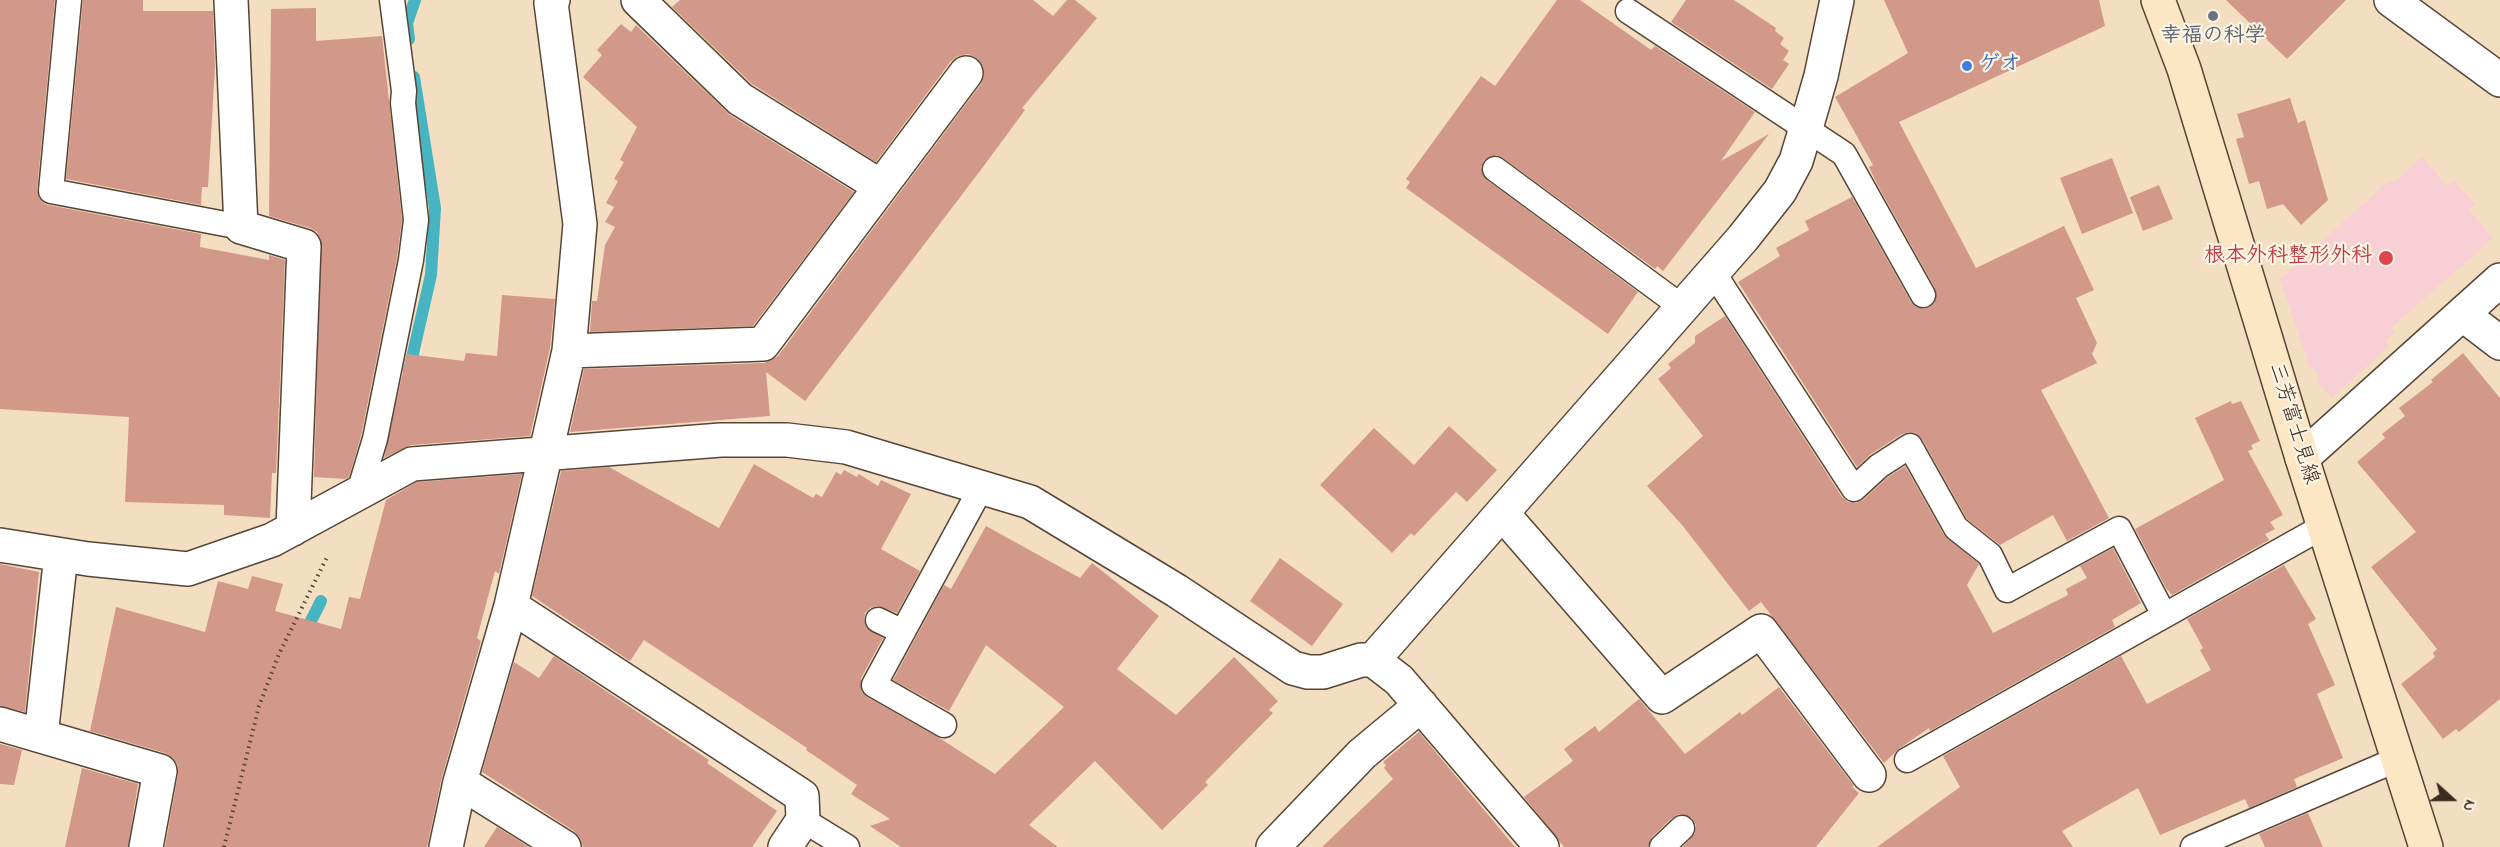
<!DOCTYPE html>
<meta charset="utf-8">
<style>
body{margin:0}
#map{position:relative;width:2500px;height:847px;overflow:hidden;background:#f4dec1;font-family:"Indie Flower",sans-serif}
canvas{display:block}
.north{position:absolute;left:2422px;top:769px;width:60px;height:60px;-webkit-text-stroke:4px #fcf5e5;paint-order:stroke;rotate:111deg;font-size:16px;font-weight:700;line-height:24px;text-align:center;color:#3b2a1e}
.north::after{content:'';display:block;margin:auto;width:21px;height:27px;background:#3b2a1e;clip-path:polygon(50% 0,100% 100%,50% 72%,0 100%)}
</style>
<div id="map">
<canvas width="2500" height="847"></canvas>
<div class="north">N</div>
</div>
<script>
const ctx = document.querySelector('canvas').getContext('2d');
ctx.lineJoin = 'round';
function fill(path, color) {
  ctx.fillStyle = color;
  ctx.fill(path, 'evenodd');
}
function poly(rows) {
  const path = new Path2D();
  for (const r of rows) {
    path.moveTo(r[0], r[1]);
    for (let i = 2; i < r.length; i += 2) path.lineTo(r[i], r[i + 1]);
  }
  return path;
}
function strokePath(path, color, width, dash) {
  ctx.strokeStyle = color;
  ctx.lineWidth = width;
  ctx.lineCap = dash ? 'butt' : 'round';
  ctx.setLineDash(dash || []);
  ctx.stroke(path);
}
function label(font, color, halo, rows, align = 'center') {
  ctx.font = font + ' "Indie Flower","Klee One",sans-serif';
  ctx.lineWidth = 4.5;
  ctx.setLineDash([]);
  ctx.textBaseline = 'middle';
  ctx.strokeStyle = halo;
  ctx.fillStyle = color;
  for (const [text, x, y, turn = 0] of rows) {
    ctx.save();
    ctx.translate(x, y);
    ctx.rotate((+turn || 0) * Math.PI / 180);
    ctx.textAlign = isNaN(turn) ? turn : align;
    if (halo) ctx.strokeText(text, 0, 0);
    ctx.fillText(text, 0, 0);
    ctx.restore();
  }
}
fill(poly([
 [2422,157,2447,186,2454,181,2475,204,2469,210,2493,238,2391,328,2395,332,2385,341,2389,346,2332,398,2316,381,2320,377,2309,365,2280,279,2390,180,2392,184]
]), '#f7cfd4');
strokePath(poly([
 [409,39,407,23,415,0],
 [409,371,431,275,435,208,414,77],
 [304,635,321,601]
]), '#47b5c1', 12);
fill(poly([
 [0,0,55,0,37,190,42,202,48,205,201,234,200,247,269,260,269,255,285,260,276,473,272,473,270,518,224,515,224,505,125,502,129,417,0,409],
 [83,0,143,0,143,11,213,11,215,67,208,187,202,187,201,205,66,179],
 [680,0,1033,0,1053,16,1067,0,1075,0,1097,18,1022,108,1025,110,983,167,805,401,766,372,770,416,570,432,584,369,764,363,778,356,981,84,984,76,983,66,977,58,968,54,958,56,951,61,876,162,752,84,672,7],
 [1557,0,1580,0,1651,50,1655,46,1755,112,1721,161,1769,134,1663,271,1657,266,1655,269,1503,158,1496,155,1484,160,1481,168,1487,180,1638,292,1608,334,1406,188,1410,182,1406,179,1481,76,1495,86],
 [1686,0,1734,0,1776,28,1775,31,1784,38,1780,44,1789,51,1783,60,1789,64,1772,89,1671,22],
 [1884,0,2099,0,2105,26,1899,122,1976,268,2064,226,2094,290,2076,298,2097,343,2092,354,2097,363,2041,390,2109,518,2067,541,2053,515,2000,545,1967,519,1922,439,1916,433,1909,432,1902,434,1871,454,1857,467,1738,282,1780,256,1776,248,1809,230,1805,221,1852,197,1911,302,1916,307,1923,309,1930,307,1935,302,1935,288,1877,184,1869,167,1873,165,1835,97,1908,53],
 [2226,0,2346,0,2287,59],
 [316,8,316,41,382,36,402,220,397,258,361,436,349,477,345,479,314,477,321,239,317,232,310,228,269,216,271,9],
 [621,24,631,32,636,25,730,115,854,192,753,326,590,332,592,301,597,301,605,245,615,227,605,222,614,207,606,203,618,181,614,179,624,162,620,160,637,127,583,77,602,55,597,50],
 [2290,98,2298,123,2305,120,2328,200,2301,225,2283,204,2267,209,2259,181,2249,184,2236,139,2244,137,2237,114],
 [2112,158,2133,213,2082,234,2060,178],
 [2159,185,2173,219,2143,231,2130,197],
 [502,295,555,299,550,348,530,436,411,445,384,458,407,354,464,361,466,353,497,356],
 [1725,316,1842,497,1848,502,1856,503,1863,500,1888,477,1905,466,1944,535,1979,564,1967,585,1993,633,2068,595,2066,589,2087,578,2080,566,2113,548,2141,603,2112,620,2115,627,1930,731,1929,728,1900,748,1884,763,1761,602,1749,611,1682,525,1647,486,1703,436,1658,379,1671,368,1668,364,1695,343,1695,336],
 [2463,353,2500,398,2500,699,2459,732,2456,729,2443,739,2401,684,2435,657,2433,653,2437,649,2371,567,2416,532,2357,462,2385,438,2382,434,2405,416,2399,408,2433,382,2431,380],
 [2231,401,2232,404,2241,401,2260,441,2251,445,2253,449,2248,451,2283,515,2270,522,2275,529,2265,534,2269,540,2172,595,2166,588,2135,529,2224,480,2195,418],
 [1449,426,1497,470,1467,502,1456,492,1414,536,1411,533,1392,553,1320,485,1374,428,1414,465],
 [754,464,813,498,816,494,822,497,836,472,841,475,844,470,857,477,859,474,878,486,881,480,911,494,881,549,920,571,897,613,878,606,870,608,865,613,864,620,867,628,883,638,861,678,862,692,867,697,941,739,995,774,1064,707,986,645,949,711,893,680,944,585,951,589,986,526,1080,578,1092,563,1159,616,1117,669,1176,715,1234,657,1278,701,1269,710,1273,713,1205,782,1208,785,1162,830,1095,761,1029,825,1058,847,901,847,870,826,890,819,851,794,857,785,806,750,807,748,644,640,630,661,532,596,561,471,609,467,719,528],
 [522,474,499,574,495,571,477,638,481,641,442,777,427,847,165,847,178,774,178,766,173,758,165,753,90,731,116,607,205,632,218,581,248,589,252,576,283,584,275,611,341,629,349,597,360,599,386,500,417,482],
 [1280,558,1343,604,1312,646,1250,601],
 [0,564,39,572,25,712,0,706],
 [2284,565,2316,619,2308,624,2335,685,2317,694,2343,758,2294,779,2297,787,2249,808,2245,799,2160,835,2138,788,2062,831,2073,847,1877,847,1960,787,1943,756,2121,656,2147,704,2211,670,2200,650,2203,648,2187,619],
 [554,656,709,760,707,763,777,811,752,847,583,847,580,838,574,831,482,772,514,662,539,678],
 [1779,687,1854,786,1852,787,1859,793,1816,847,1683,847,1695,833,1696,825,1692,818,1679,814,1672,818,1652,837,1648,847,1564,847,1524,797,1573,761,1564,749,1595,726,1599,732,1639,699,1685,754,1740,712,1742,715],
 [1419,732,1515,847,1322,847,1393,779,1384,768,1386,765,1383,762],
 [0,744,22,750,14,785,0,784],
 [82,768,138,784,128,847,65,847],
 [2308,813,2323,847,2265,847,2259,834],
 [497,827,529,847,484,847]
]), '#d2988a');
const service = poly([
 [69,0,51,191,241,227],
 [1628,11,1844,154,1923,295],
 [1495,169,1682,307],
 [1713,272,1854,489,1879,466,1910,446,1956,528,1990,555,2007,590,2119,529,2164,615],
 [359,492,375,439,411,260,416,220,403,103,404,91,392,0],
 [878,620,903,632],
 [944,725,874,685,981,488],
 [1907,760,2324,526],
 [803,820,847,847],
 [1662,847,1682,828],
 [2193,847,2398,759]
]);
const minor = poly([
 [231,0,241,227,304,246,293,529],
 [638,0,740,99,880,186],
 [2462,314,2500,343],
 [569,351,763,344,966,73],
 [2302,458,2500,280],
 [1502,513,1662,697,1761,631,1869,775],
 [0,545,88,559,188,569,272,540,412,464,721,440,787,440,846,447,1030,502,1177,591,1293,668,1308,672,1323,672,1361,660,1373,660,1399,680,1542,847],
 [511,606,802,796,803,820,785,847],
 [1373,660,1743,238,1780,191,1796,161,1806,128,1821,76,1837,0],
 [0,724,160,771,146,847],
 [41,736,61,555],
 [460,782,564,847],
 [446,847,460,782,511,606,569,351,580,224,551,3,553,0],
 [1273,847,1362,754,1421,705]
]);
const tertiary = poly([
 [2391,0,2500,80]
]);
const secondary = poly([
 [2158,0,2184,69,2302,458,2426,847]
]);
strokePath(service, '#574536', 27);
strokePath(minor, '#574536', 36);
strokePath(tertiary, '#574536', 36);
strokePath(secondary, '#574536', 36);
strokePath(poly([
 [224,847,259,706,279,654,328,555]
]), '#574536', 4, [1.5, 4.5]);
strokePath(service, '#fff', 24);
strokePath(minor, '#fff', 33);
strokePath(tertiary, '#fff', 33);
strokePath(secondary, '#fce6c4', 33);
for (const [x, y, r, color] of [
 [2213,16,6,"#6b7280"],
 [1967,66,6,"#3f7fe0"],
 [2386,258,8,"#e0444e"]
]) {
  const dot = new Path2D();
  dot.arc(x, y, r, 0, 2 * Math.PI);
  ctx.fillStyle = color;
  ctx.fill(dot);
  strokePath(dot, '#fcf5e5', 2);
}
label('bold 21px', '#5b616d', '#fcf5e5', [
 ["幸福の科学",2213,38]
]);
label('bold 21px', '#366cbe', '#fcf5e5', [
 ["ゲオ",1979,66]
], 'left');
label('bold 21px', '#be3a42', '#fcf5e5', [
 ["根本外科整形外科",2372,258]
], 'right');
label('21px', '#3b2a1e', '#fcf5e5', [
 ["三芳富士見線",2292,424,73]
]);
</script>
